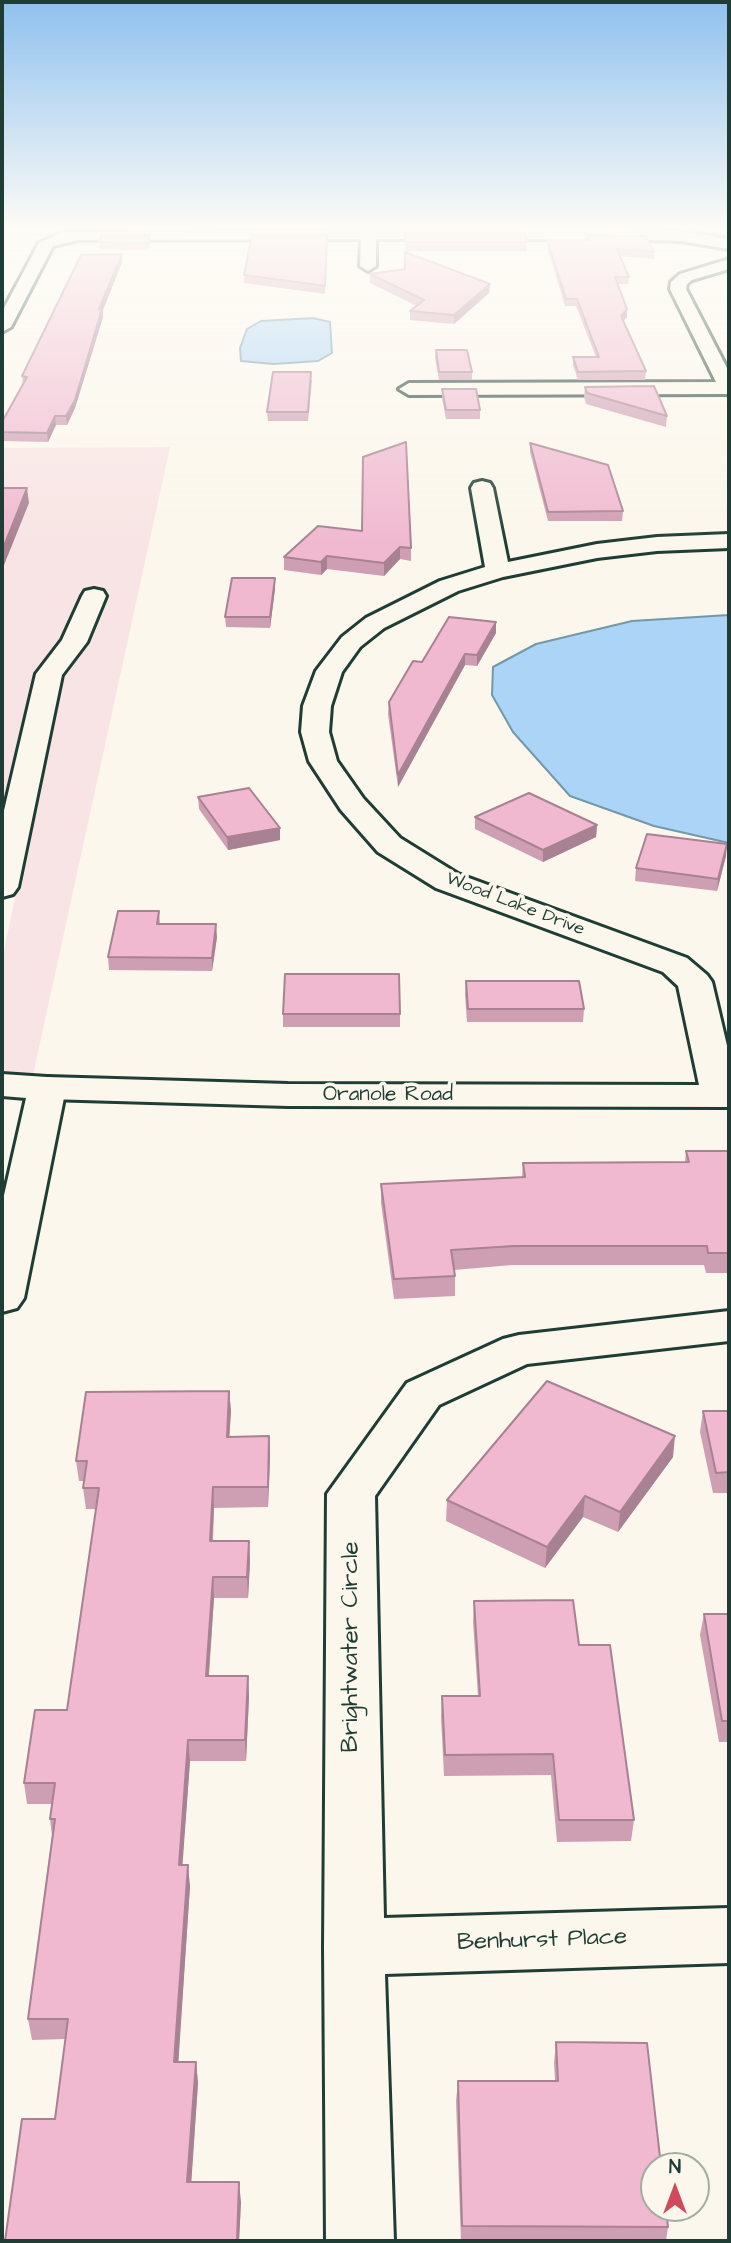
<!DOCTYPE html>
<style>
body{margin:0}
#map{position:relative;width:731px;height:2243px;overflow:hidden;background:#fbf7ec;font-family:"Architects Daughter",sans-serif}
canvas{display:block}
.frame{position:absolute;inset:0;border:4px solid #1f3d34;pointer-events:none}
.north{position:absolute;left:640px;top:2152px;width:70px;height:70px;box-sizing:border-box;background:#fbf7ec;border:2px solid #a3ada2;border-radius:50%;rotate:0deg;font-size:19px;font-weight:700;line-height:28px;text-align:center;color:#1f3d34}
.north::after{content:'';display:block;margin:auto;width:24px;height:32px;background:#d1495b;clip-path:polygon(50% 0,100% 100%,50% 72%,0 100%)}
</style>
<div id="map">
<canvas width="731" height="2243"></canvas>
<div class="frame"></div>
<div class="north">N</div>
</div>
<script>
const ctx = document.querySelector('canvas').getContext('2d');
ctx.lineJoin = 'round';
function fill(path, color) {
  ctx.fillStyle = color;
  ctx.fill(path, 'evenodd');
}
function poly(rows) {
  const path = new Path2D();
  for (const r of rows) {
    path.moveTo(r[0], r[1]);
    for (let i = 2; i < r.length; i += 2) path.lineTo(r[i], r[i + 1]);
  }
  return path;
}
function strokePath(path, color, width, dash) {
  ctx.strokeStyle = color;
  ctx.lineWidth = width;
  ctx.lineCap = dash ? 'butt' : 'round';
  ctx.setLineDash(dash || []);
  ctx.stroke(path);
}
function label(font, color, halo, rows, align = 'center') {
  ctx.font = font + ' "Architects Daughter",sans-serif';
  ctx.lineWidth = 7;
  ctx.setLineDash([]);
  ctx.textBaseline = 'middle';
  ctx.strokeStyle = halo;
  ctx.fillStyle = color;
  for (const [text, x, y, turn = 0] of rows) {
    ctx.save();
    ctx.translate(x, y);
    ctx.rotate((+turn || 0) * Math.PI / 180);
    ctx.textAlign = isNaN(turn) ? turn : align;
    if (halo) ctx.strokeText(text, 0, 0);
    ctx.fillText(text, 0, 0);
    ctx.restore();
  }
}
fill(poly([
 [170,447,33,1075,2,1074,2,960,62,674,86,642,107,592,84,591,62,641,37,674,2,819,2,448]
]), '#f8e4e4');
const water = poly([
 [313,318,330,322,332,353,318,361,274,364,241,361,240,348,247,329,261,321,313,318],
 [729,615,729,843,654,826,570,796,513,732,492,695,493,667,536,644,632,621,729,615]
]);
fill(water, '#abd4f6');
strokePath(water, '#7398a8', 2);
const minor = poly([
 [621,229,681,231,729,239,729,249,681,241,621,239,376,239,376,266,368,271,360,266,361,239,78,240,53,246,11,327,2,332,2,312,39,243,64,232,621,229],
 [729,259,729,269,692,280,687,284,686,289,729,372,729,394,409,395,399,389,409,383,716,382,670,289,671,282,680,274,729,259],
 [482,481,490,483,493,488,508,562,597,544,657,537,729,534,729,548,657,551,597,558,503,577,458,591,384,628,360,647,342,672,331,706,329,732,337,761,363,798,400,838,458,874,687,958,707,975,712,982,729,1054,729,1107,288,1106,47,1099,34,1096,28,1088,34,1080,47,1077,288,1084,699,1085,678,986,663,972,436,888,378,852,341,810,309,761,301,732,303,706,316,671,342,637,366,618,440,581,485,567,471,488,474,483,482,481],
 [94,589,103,591,106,596,87,642,62,675,18,887,13,894,2,897,2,819,36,674,62,640,82,596,85,591,94,589],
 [729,1311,729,1341,527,1364,439,1405,375,1496,384,1918,729,1908,729,1963,385,1974,394,2241,326,2241,324,1947,327,1494,407,1383,503,1339,519,1335,729,1311]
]);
const major = poly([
 [2,1074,47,1077,60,1080,66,1088,24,1298,17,1308,2,1312,2,1204,26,1098,2,1096,2,1074]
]);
strokePath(minor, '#1f3d34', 6);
strokePath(major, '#1f3d34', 6);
fill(minor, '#fbf7ec');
fill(major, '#fbf7ec');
fill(poly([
 [405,233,527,242,527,251,405,251],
 [149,235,150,242,147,250,100,250,99,242],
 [327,235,325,294,244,283,244,275],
 [587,235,654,252,654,259,620,256,629,277,628,284,618,284,627,309,627,317,623,321,646,371,645,380,578,380,573,365,573,357,596,357,576,306,565,306,547,247,547,240,586,240],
 [122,254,122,262,103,310,103,317,75,408,67,425,56,425,48,442,2,441,2,422,23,384,22,376],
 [370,274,490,284,489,293,454,324,410,320,410,311,417,306,370,283],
 [436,350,472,372,472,380,439,380,435,358],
 [312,380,308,421,268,421,267,412],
 [585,387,667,416,666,427,586,404,584,397],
 [442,389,480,410,480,419,446,419,442,398],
 [530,443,623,511,622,521,548,521,530,452],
 [318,526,411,548,411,561,400,559,384,576,327,569,321,575,284,570,284,557],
 [275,589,270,628,226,627,225,617],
 [496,622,496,633,477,666,465,665,398,787,388,714,389,702,422,662],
 [198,797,280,828,280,840,228,850,199,809],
 [475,817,597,825,596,837,543,862,475,829],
 [726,856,717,891,635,881,636,868],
 [159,911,160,924,217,937,212,971,109,970,108,957],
 [466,981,584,1009,583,1022,467,1022,465,994],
 [283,1014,400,1014,400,1027,283,1027],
 [686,1151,729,1151,729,1273,706,1273,704,1265,512,1265,454,1270,455,1276,455,1296,394,1299,381,1203,381,1184,522,1177,523,1163,685,1162],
 [229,1391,231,1411,229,1437,269,1436,270,1457,268,1507,214,1508,213,1541,249,1541,250,1562,248,1598,214,1598,209,1676,248,1676,249,1697,246,1761,190,1761,182,1865,190,1886,178,2062,196,2062,198,2083,191,2182,241,2202,239,2241,5,2241,55,2119,65,2039,32,2040,28,2019,52,1836,50,1819,52,1804,27,1804,24,1783,67,1710,96,1509,86,1509,83,1488,84,1481,79,1481,76,1461],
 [703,1411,729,1411,729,1493,713,1493,700,1432],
 [673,1457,618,1532,583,1517,545,1568,446,1521,447,1500],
 [474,1601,579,1645,634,1820,631,1841,557,1842,551,1775,444,1776,441,1717,442,1696,478,1696,473,1622],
 [704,1614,729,1614,729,1742,719,1742,700,1635],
 [556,2042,668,2227,666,2241,461,2241,456,2101,458,2081,555,2081,554,2063]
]), '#ce9fb3');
fill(poly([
 [149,235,150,242,147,250,147,243],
 [122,254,122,262,103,310,103,317,75,408,67,425,66,416,99,309],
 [490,284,489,293,454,324,454,315],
 [627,309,627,317,620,324,621,316],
 [55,416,56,425,48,442,47,433],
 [27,488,29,503,2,570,2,551],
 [400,547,400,559,384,576,384,563],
 [327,556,327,569,321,575,321,562],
 [275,578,275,589,270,628,270,617],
 [496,622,496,633,477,666,477,655],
 [465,654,465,665,398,787,398,775],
 [597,825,596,837,543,862,543,850],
 [280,828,280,840,228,850,227,837],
 [727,844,726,856,717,891,718,879],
 [216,924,217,937,212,971,212,958],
 [229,1391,231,1411,228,1458,227,1437],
 [269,1436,270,1457,268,1507,268,1487],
 [675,1436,673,1457,618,1532,620,1512],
 [213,1487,214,1508,211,1562,210,1541],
 [585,1496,583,1517,545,1568,547,1547],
 [249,1541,250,1562,248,1598,247,1577],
 [213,1577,214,1598,207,1697,206,1676],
 [248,1676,249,1697,246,1761,245,1740],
 [188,1740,190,1761,181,1886,179,1865],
 [188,1865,190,1886,177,2083,174,2062],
 [196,2062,198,2083,190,2202,187,2182],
 [239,2182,241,2202,239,2241,237,2241]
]), '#a88292');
const building = poly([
 [405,233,525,233,527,242,405,242,405,233],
 [102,235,149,235,147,243,99,242,102,235],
 [252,235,327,235,325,286,244,275,252,235],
 [587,235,646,236,654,252,617,249,629,277,615,277,627,309,621,316,646,371,578,372,573,357,599,357,577,299,566,299,547,240,589,240,587,235],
 [405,252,490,284,454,315,410,311,424,300,370,274,405,269,405,252],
 [122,254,99,309,102,309,75,400,66,416,55,416,47,433,2,432,2,422,27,377,22,376,81,255,122,254],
 [436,350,467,350,472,372,439,372,436,350],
 [273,372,311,372,308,412,267,412,273,372],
 [654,386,667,416,587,393,585,387,654,386],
 [442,389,476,389,480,410,446,410,442,389],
 [406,442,411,548,400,547,384,563,327,556,321,562,284,557,318,526,362,531,363,457,406,442],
 [530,443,608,465,623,511,548,512,530,443],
 [2,488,27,488,2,551,2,488],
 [232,578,275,578,270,617,225,617,232,578],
 [449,617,496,622,477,655,465,654,398,775,389,702,413,661,422,662,449,617],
 [249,788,280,828,227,837,198,797,249,788],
 [529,793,597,825,543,850,475,817,529,793],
 [647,834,727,844,718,879,636,868,647,834],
 [118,911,159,911,157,924,216,924,212,958,108,957,118,911],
 [285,974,399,974,400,1014,283,1014,285,974],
 [466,981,579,981,584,1009,468,1009,466,981],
 [686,1151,729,1151,729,1253,708,1253,707,1246,514,1246,451,1250,455,1276,394,1279,381,1184,525,1177,523,1163,689,1162,686,1151],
 [547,1381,675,1436,620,1512,585,1496,547,1547,447,1500,547,1381],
 [229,1391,227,1437,269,1436,268,1487,213,1487,210,1541,249,1541,247,1577,213,1577,206,1676,248,1676,245,1740,188,1740,179,1865,188,1865,174,2062,196,2062,187,2182,239,2182,237,2241,5,2241,22,2119,55,2119,68,2019,28,2019,55,1819,50,1819,55,1783,24,1783,35,1710,67,1710,99,1488,83,1488,87,1461,76,1461,86,1392,229,1391],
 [703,1411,729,1411,729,1472,716,1473,703,1411],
 [573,1600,579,1645,610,1645,634,1820,559,1820,553,1754,445,1755,442,1696,480,1696,474,1601,573,1600],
 [704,1614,729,1614,729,1721,722,1721,704,1614],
 [556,2042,647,2043,661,2166,654,2166,654,2208,666,2208,668,2227,462,2226,458,2081,558,2081,556,2042]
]);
fill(building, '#f0b9d0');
strokePath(building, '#a88292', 2);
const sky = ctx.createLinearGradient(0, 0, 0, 543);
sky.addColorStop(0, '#8fc1ee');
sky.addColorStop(0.42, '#fdfbf6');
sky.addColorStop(1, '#fdfbf600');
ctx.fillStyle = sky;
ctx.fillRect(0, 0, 731, 543);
label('18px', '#1f3d34', '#fbf7ec', [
 ["Wood Lake Drive",515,905,21]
]);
label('21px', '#1f3d34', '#fbf7ec', [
 ["Oranole Road",388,1096]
]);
label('24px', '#1f3d34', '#fbf7ec', [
 ["Brightwater Circle",352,1647,-90],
 ["Benhurst Place",542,1941,-2]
]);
</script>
